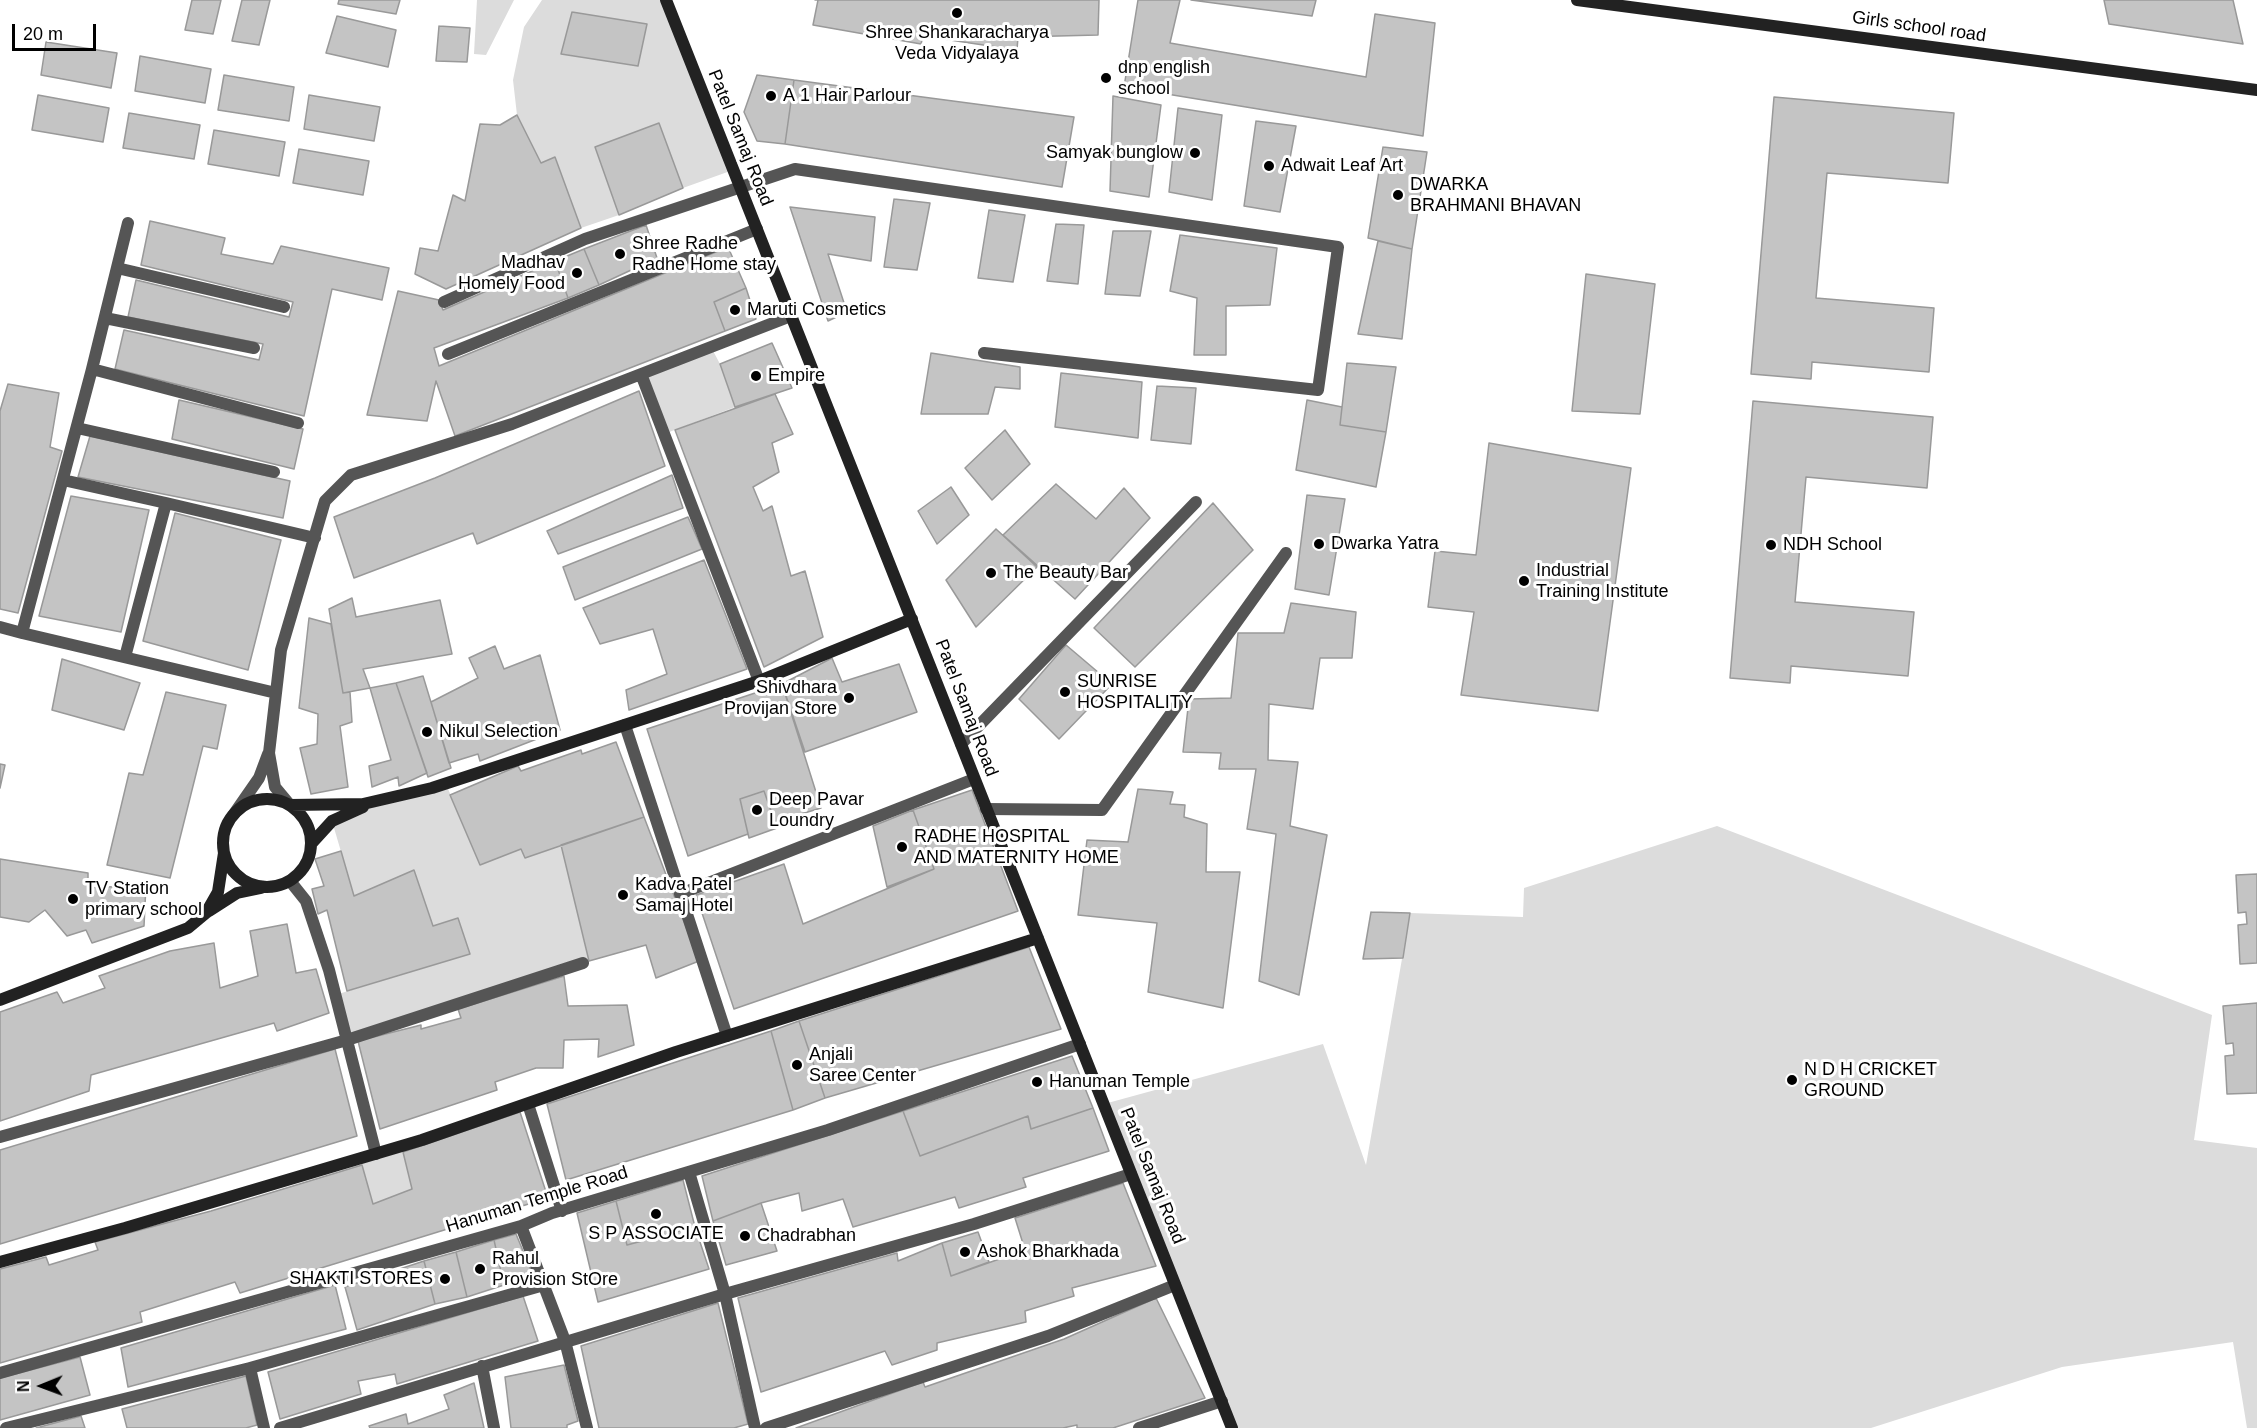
<!DOCTYPE html>
<style>
body{margin:0}
#map{position:relative;width:2257px;height:1428px;overflow:hidden;background:#fff;font-family:Helvetica,sans-serif}
canvas{display:block}
.north{position:absolute;left:12px;top:1356px;width:60px;height:60px;-webkit-text-stroke:4px #fff;paint-order:stroke;rotate:269deg;font-size:16px;font-weight:700;line-height:24px;text-align:center;color:#000}
.north::after{content:'';display:block;margin:auto;width:21px;height:27px;background:#000;clip-path:polygon(50% 0,100% 100%,50% 72%,0 100%)}
.scale{position:absolute;left:12px;top:24px;width:84px;height:27px;box-sizing:border-box;border:3px solid #000;border-top:0;padding-left:8px;font-size:18px;line-height:21px;white-space:nowrap;color:#000;-webkit-text-stroke:4px #fff;paint-order:stroke}
</style>
<div id="map">
<canvas width="2257" height="1428"></canvas>
<div class="north">N</div>
<div class="scale">20 m</div>
</div>
<script>
const ctx = document.querySelector('canvas').getContext('2d');
ctx.lineJoin = 'round';
function fill(path, color) {
  ctx.fillStyle = color;
  ctx.fill(path, 'evenodd');
}
function poly(rows) {
  const path = new Path2D();
  for (const r of rows) {
    if (r.length === 3) {
      path.moveTo(r[0] + r[2], r[1]);
      path.arc(r[0], r[1], r[2], 0, 2 * Math.PI);
      continue;
    }
    path.moveTo(r[0], r[1]);
    for (let i = 2; i < r.length; i += 2) path.lineTo(r[i], r[i + 1]);
  }
  return path;
}
function strokePath(path, color, width, dash) {
  ctx.strokeStyle = color;
  ctx.lineWidth = width;
  ctx.lineCap = dash ? 'butt' : 'round';
  ctx.setLineDash(dash || []);
  ctx.stroke(path);
}
function label(font, color, halo, rows, align = 'center') {
  ctx.font = font + ' Helvetica,sans-serif';
  ctx.lineWidth = 6;
  ctx.setLineDash([]);
  ctx.textBaseline = 'middle';
  ctx.strokeStyle = halo;
  ctx.fillStyle = color;
  for (const [text, x, y, turn = 0] of rows) {
    ctx.save();
    ctx.translate(x, y);
    ctx.rotate((+turn || 0) * Math.PI / 180);
    ctx.textAlign = isNaN(turn) ? turn : align;
    if (halo) ctx.strokeText(text, 0, 0);
    ctx.fillText(text, 0, 0);
    ctx.restore();
  }
}
fill(poly([
 [477,0,514,0,486,55,474,54],
 [542,0,666,0,733,170,683,188,659,123,595,147,619,215,581,228,555,157,541,163,517,115,513,80,524,27],
 [711,347,720,364,735,407,664,434,641,374],
 [446,784,480,865,521,849,526,858,561,845,589,962,347,1040,335,995,470,954,458,918,433,926,414,870,354,896,332,821,356,810],
 [1717,826,2212,1015,2194,1140,2257,1148,2257,1428,2247,1428,2233,1342,2062,1367,1871,1428,1232,1428,1104,1104,1323,1044,1366,1165,1410,913,1523,917,1524,888],
 [399,1147,404,1155,412,1189,373,1204,360,1159]
]), '#dcdcdc');
const building = poly([
 [192,0,221,0,213,34,185,30,192,0],
 [242,0,270,0,259,45,232,41,242,0],
 [339,0,400,0,396,14,338,4,339,0],
 [815,0,1099,0,1098,35,1018,37,1017,50,923,36,921,44,813,25,818,0,815,0],
 [1138,0,1180,0,1170,43,1366,77,1375,14,1435,23,1423,136,1124,87,1138,0],
 [1191,0,1316,0,1312,16,1191,0],
 [2104,0,2233,0,2243,44,2109,24,2104,0],
 [572,12,647,24,638,66,561,54,572,12],
 [337,16,396,30,388,67,326,53,337,16],
 [439,26,470,28,467,62,436,61,439,26],
 [46,42,117,53,111,88,41,75,46,42],
 [140,56,211,69,205,103,135,91,140,56],
 [224,75,294,87,289,121,218,110,224,75],
 [757,75,794,80,785,144,757,141,744,112,757,75],
 [794,80,1074,117,1062,187,785,144,794,80],
 [38,95,109,108,103,142,32,130,38,95],
 [309,95,380,107,374,141,304,129,309,95],
 [1113,96,1161,105,1149,197,1110,191,1113,96],
 [1774,97,1954,113,1948,183,1827,173,1816,298,1934,308,1929,372,1812,362,1811,379,1751,374,1774,97],
 [1178,108,1222,115,1212,200,1169,192,1178,108],
 [129,113,200,125,194,159,123,148,129,113],
 [517,115,541,163,555,157,581,228,446,289,415,274,420,248,438,251,453,195,465,201,480,124,500,125,517,115],
 [1256,121,1296,126,1280,212,1244,206,1256,121],
 [659,123,683,188,619,215,595,147,659,123],
 [214,130,285,142,279,176,208,164,214,130],
 [1383,147,1427,152,1412,249,1368,238,1383,147],
 [299,149,369,161,363,195,293,183,299,149],
 [894,199,930,203,917,270,884,267,894,199],
 [790,207,875,217,871,261,828,254,847,312,828,321,790,207],
 [989,210,1025,215,1013,282,978,278,989,210],
 [150,221,225,238,221,254,273,264,281,246,389,268,382,300,332,289,304,416,115,369,124,330,259,360,263,344,128,317,136,280,289,317,293,302,141,265,150,221],
 [1056,224,1084,225,1078,284,1047,281,1056,224],
 [646,225,657,258,599,285,584,249,646,225],
 [1113,231,1151,231,1140,296,1105,294,1113,231],
 [1180,235,1277,248,1270,305,1226,306,1226,355,1194,355,1197,298,1170,291,1180,235],
 [1378,241,1412,249,1402,339,1358,334,1378,241],
 [728,247,746,288,714,302,725,331,455,436,436,381,427,421,367,415,398,291,439,300,443,310,555,261,568,298,434,348,439,366,728,247],
 [584,249,599,285,568,298,555,261,584,249],
 [1586,274,1655,284,1640,414,1572,411,1586,274],
 [746,288,756,319,725,331,714,302,746,288],
 [772,343,792,388,735,407,720,364,772,343],
 [931,353,1020,367,1020,389,995,387,988,414,921,414,931,353],
 [1347,363,1396,367,1386,432,1340,425,1347,363],
 [1061,373,1142,382,1138,438,1055,427,1061,373],
 [8,384,59,393,50,447,62,451,18,613,0,609,0,411,8,384],
 [1157,386,1196,388,1191,444,1151,440,1157,386],
 [639,391,665,466,477,544,473,533,354,578,334,517,435,478,639,391],
 [775,394,793,434,772,443,779,472,753,487,763,511,772,506,791,576,805,571,823,637,764,667,675,430,775,394],
 [179,400,303,429,294,469,172,439,179,400],
 [1307,400,1342,407,1340,425,1386,432,1376,487,1296,470,1307,400],
 [1753,401,1933,417,1927,488,1806,477,1795,602,1914,612,1908,676,1791,666,1790,683,1730,678,1753,401],
 [1005,430,1030,464,992,500,965,468,1005,430],
 [90,436,290,481,283,518,78,477,90,436],
 [1489,443,1631,468,1598,711,1461,695,1474,612,1428,607,1435,551,1476,555,1489,443],
 [672,475,683,508,558,554,547,531,672,475],
 [1056,484,1096,519,1124,488,1150,518,1075,599,1003,535,1056,484],
 [951,487,969,515,937,544,918,511,951,487],
 [1307,495,1345,499,1329,595,1295,589,1307,495],
 [71,496,149,510,121,632,39,616,71,496],
 [1213,503,1253,550,1135,667,1094,628,1213,503],
 [175,513,281,540,248,670,143,641,175,513],
 [688,517,702,549,575,600,563,567,688,517],
 [996,529,1037,567,976,627,946,580,996,529],
 [704,560,747,669,629,710,626,690,667,674,653,629,600,644,583,608,704,560],
 [352,598,356,617,440,600,452,654,363,669,370,688,343,693,329,609,352,598],
 [1291,603,1356,612,1352,658,1320,658,1313,709,1269,704,1268,760,1298,762,1290,826,1327,835,1299,995,1259,981,1276,834,1247,829,1256,769,1219,769,1221,753,1183,752,1189,699,1231,698,1238,633,1284,633,1291,603],
 [309,618,331,624,343,693,350,692,352,722,340,726,348,787,311,794,300,748,317,744,318,714,299,708,309,618],
 [1066,645,1112,684,1059,739,1019,699,1066,645],
 [495,646,504,669,540,655,560,730,480,761,478,754,449,763,431,702,478,678,469,658,495,646],
 [832,658,842,682,899,664,917,712,805,752,782,684,832,658],
 [62,659,140,683,124,730,52,710,62,659],
 [423,676,451,768,428,777,396,683,423,676],
 [396,683,427,773,399,786,398,777,372,787,369,766,391,760,370,688,396,683],
 [782,684,821,808,775,822,764,791,740,799,748,834,688,856,647,729,782,684],
 [166,692,226,705,217,749,203,746,170,878,107,865,129,773,143,775,166,692],
 [616,742,644,817,525,858,521,849,480,865,450,795,518,766,521,771,581,750,582,754,616,742],
 [0,764,5,765,0,788,0,764],
 [1138,789,1173,792,1170,804,1185,805,1184,817,1207,824,1206,872,1240,872,1223,1008,1148,992,1157,923,1078,915,1087,840,1128,842,1138,789],
 [972,790,1018,911,734,1009,696,895,784,864,803,924,934,869,913,810,972,790],
 [764,791,777,828,749,838,740,799,764,791],
 [913,810,934,869,887,887,873,826,913,810],
 [644,817,699,961,656,978,646,945,589,961,561,845,644,817],
 [341,851,354,896,414,870,433,926,458,918,470,954,347,991,327,910,318,914,312,889,324,886,315,859,341,851],
 [0,859,88,873,88,888,146,885,144,926,92,943,86,930,67,936,45,910,29,922,0,917,0,859],
 [2257,874,2257,963,2240,964,2238,925,2247,924,2246,912,2238,913,2236,875,2257,874],
 [1371,912,1410,913,1403,958,1363,959,1371,912],
 [287,924,296,973,316,969,329,1013,277,1031,274,1023,91,1075,89,1091,0,1121,0,1012,57,992,63,1003,105,988,99,976,170,951,214,943,220,988,258,976,250,931,287,924],
 [1029,947,1061,1029,825,1098,799,1021,1029,947],
 [564,976,568,1006,627,1005,634,1045,598,1057,599,1039,564,1040,563,1068,536,1068,495,1082,497,1090,380,1129,358,1041,421,1025,421,1029,461,1018,458,1009,564,976],
 [2257,1003,2257,1093,2227,1094,2225,1056,2234,1055,2233,1043,2226,1044,2223,1006,2257,1003],
 [799,1021,825,1098,793,1110,771,1031,799,1021],
 [771,1031,793,1110,566,1180,547,1104,771,1031],
 [335,1049,357,1136,0,1244,0,1150,335,1049],
 [1072,1056,1093,1108,1031,1129,1028,1116,920,1156,903,1111,1072,1056],
 [1093,1108,1109,1151,1023,1178,1026,1187,959,1208,955,1197,853,1227,843,1199,802,1211,799,1193,761,1203,713,1221,702,1176,903,1111,920,1156,1028,1116,1031,1129,1093,1108],
 [520,1112,548,1198,240,1293,235,1282,140,1312,142,1322,0,1363,0,1269,46,1257,49,1265,98,1250,95,1242,211,1211,362,1165,373,1204,412,1189,403,1152,520,1112],
 [683,1180,695,1227,627,1245,616,1201,683,1180],
 [1123,1183,1156,1266,1072,1288,1074,1296,1025,1311,1026,1322,937,1343,937,1350,892,1365,885,1351,761,1392,738,1298,897,1253,898,1261,942,1243,951,1276,1025,1250,1015,1218,1123,1183],
 [616,1201,627,1245,695,1227,709,1269,598,1302,577,1213,616,1201],
 [761,1203,777,1251,726,1265,713,1221,761,1203],
 [978,1232,989,1262,951,1276,942,1243,978,1232],
 [516,1234,533,1275,504,1285,494,1240,516,1234],
 [494,1240,504,1285,467,1297,456,1252,494,1240],
 [456,1252,467,1297,435,1304,424,1261,456,1252],
 [424,1261,435,1304,357,1330,345,1287,424,1261],
 [335,1285,346,1329,128,1387,121,1348,335,1285],
 [523,1296,538,1341,397,1384,395,1374,358,1381,361,1394,280,1419,268,1372,523,1296],
 [1156,1298,1205,1398,1113,1428,1077,1428,1077,1425,1063,1428,796,1428,923,1382,925,1387,1064,1339,1156,1298],
 [718,1303,748,1424,734,1428,599,1428,581,1346,718,1303],
 [80,1357,90,1395,0,1420,0,1378,80,1357],
 [564,1365,578,1421,567,1425,567,1428,511,1428,505,1377,564,1365],
 [246,1376,257,1425,246,1428,127,1428,122,1409,246,1376],
 [474,1383,484,1428,370,1428,369,1426,406,1414,408,1424,449,1409,444,1395,474,1383],
 [81,1416,85,1428,36,1428,81,1416]
]);
fill(building, '#c4c4c4');
strokePath(building, '#999', 1.5);
strokePath(poly([
 [117,268,284,307],
 [444,302,585,239,795,169,1338,247,1318,390,984,353],
 [105,318,254,348],
 [448,354,757,229],
 [92,369,128,223],
 [641,374,759,681],
 [77,428,274,472],
 [63,480,166,503,125,657],
 [166,503,315,538],
 [0,627,22,633],
 [276,693,22,633,92,369,298,423],
 [625,725,727,1036],
 [961,744,1196,502],
 [290,805,275,787,269,753,281,650,325,501,351,475,512,424,791,316],
 [986,809,1102,810,1286,553],
 [234,814,259,778,268,754],
 [290,881,306,901,329,970,376,1154],
 [680,894,974,779],
 [528,1104,562,1211],
 [0,1137,347,1040,583,963],
 [689,1172,725,1294,755,1428],
 [521,1226,565,1341,587,1428],
 [482,1366,494,1428],
 [250,1368,544,1285],
 [0,1373,521,1226,552,1213,828,1130,1080,1044],
 [6,1428,250,1368,264,1428],
 [280,1428,725,1294,974,1224,1131,1174],
 [766,1428,1048,1336,1175,1285],
 [1139,1428,1222,1401]
]), '#555', 12);
strokePath(poly([
 [666,0,1232,1428],
 [1577,0,2257,90],
 [267,843,44],
 [290,805,363,804,432,788,759,681,912,619],
 [311,844,332,821,363,807],
 [209,911,237,893,261,888],
 [0,1000,188,928,206,913,218,892,224,853],
 [0,1262,125,1228,422,1140,676,1052,1038,938]
]), '#222', 12);
for (const [x, y, r, color] of [
 [957,13,6,"#000"],
 [1106,78,6,"#000"],
 [771,96,6,"#000"],
 [1195,153,6,"#000"],
 [1269,166,6,"#000"],
 [1398,195,6,"#000"],
 [620,254,6,"#000"],
 [577,273,6,"#000"],
 [735,310,6,"#000"],
 [756,376,6,"#000"],
 [1319,544,6,"#000"],
 [1771,545,6,"#000"],
 [991,573,6,"#000"],
 [1524,581,6,"#000"],
 [1065,692,6,"#000"],
 [849,698,6,"#000"],
 [427,732,6,"#000"],
 [757,810,6,"#000"],
 [902,847,6,"#000"],
 [623,895,6,"#000"],
 [73,899,6,"#000"],
 [797,1065,6,"#000"],
 [1792,1080,6,"#000"],
 [1037,1082,6,"#000"],
 [656,1214,6,"#000"],
 [745,1236,6,"#000"],
 [965,1252,6,"#000"],
 [480,1269,6,"#000"],
 [445,1279,6,"#000"]
]) {
  const dot = new Path2D();
  dot.arc(x, y, r, 0, 2 * Math.PI);
  ctx.fillStyle = color;
  ctx.fill(dot);
  strokePath(dot, '#fff', 2);
}
label('18px', '#000', '#fff', [
 ["Girls school road",1919,27,8],
 ["Patel Samaj Road",740,138,68],
 ["Patel Samaj Road",966,708,69],
 ["Patel Samaj Road",1152,1176,68],
 ["Hanuman Temple Road",537,1200,-17]
]);
label('18px', '#000', '#fff', [
 ["Shree Shankaracharya",957,33,"center"],
 ["Veda Vidyalaya",957,54,"center"],
 ["dnp english",1118,68],
 ["school",1118,89],
 ["A 1 Hair Parlour",783,96],
 ["Samyak bunglow",1183,153,"right"],
 ["Adwait Leaf Art",1281,166],
 ["DWARKA",1410,185],
 ["BRAHMANI BHAVAN",1410,206],
 ["Shree Radhe",632,244],
 ["Radhe Home stay",632,265],
 ["Madhav",565,263,"right"],
 ["Homely Food",565,284,"right"],
 ["Maruti Cosmetics",747,310],
 ["Empire",768,376],
 ["Dwarka Yatra",1331,544],
 ["NDH School",1783,545],
 ["Industrial",1536,571],
 ["Training Institute",1536,592],
 ["The Beauty Bar",1003,573],
 ["SUNRISE",1077,682],
 ["HOSPITALITY",1077,703],
 ["Shivdhara",837,688,"right"],
 ["Provijan Store",837,709,"right"],
 ["Nikul Selection",439,732],
 ["Deep Pavar",769,800],
 ["Loundry",769,821],
 ["RADHE HOSPITAL",914,837],
 ["AND MATERNITY HOME",914,858],
 ["Kadva Patel",635,885],
 ["Samaj Hotel",635,906],
 ["TV Station",85,889],
 ["primary school",85,910],
 ["Anjali",809,1055],
 ["Saree Center",809,1076],
 ["N D H CRICKET",1804,1070],
 ["GROUND",1804,1091],
 ["Hanuman Temple",1049,1082],
 ["S P ASSOCIATE",656,1234,"center"],
 ["Chadrabhan",757,1236],
 ["Ashok Bharkhada",977,1252],
 ["Rahul",492,1259],
 ["Provision StOre",492,1280],
 ["SHAKTI STORES",433,1279,"right"]
], 'left');
</script>
